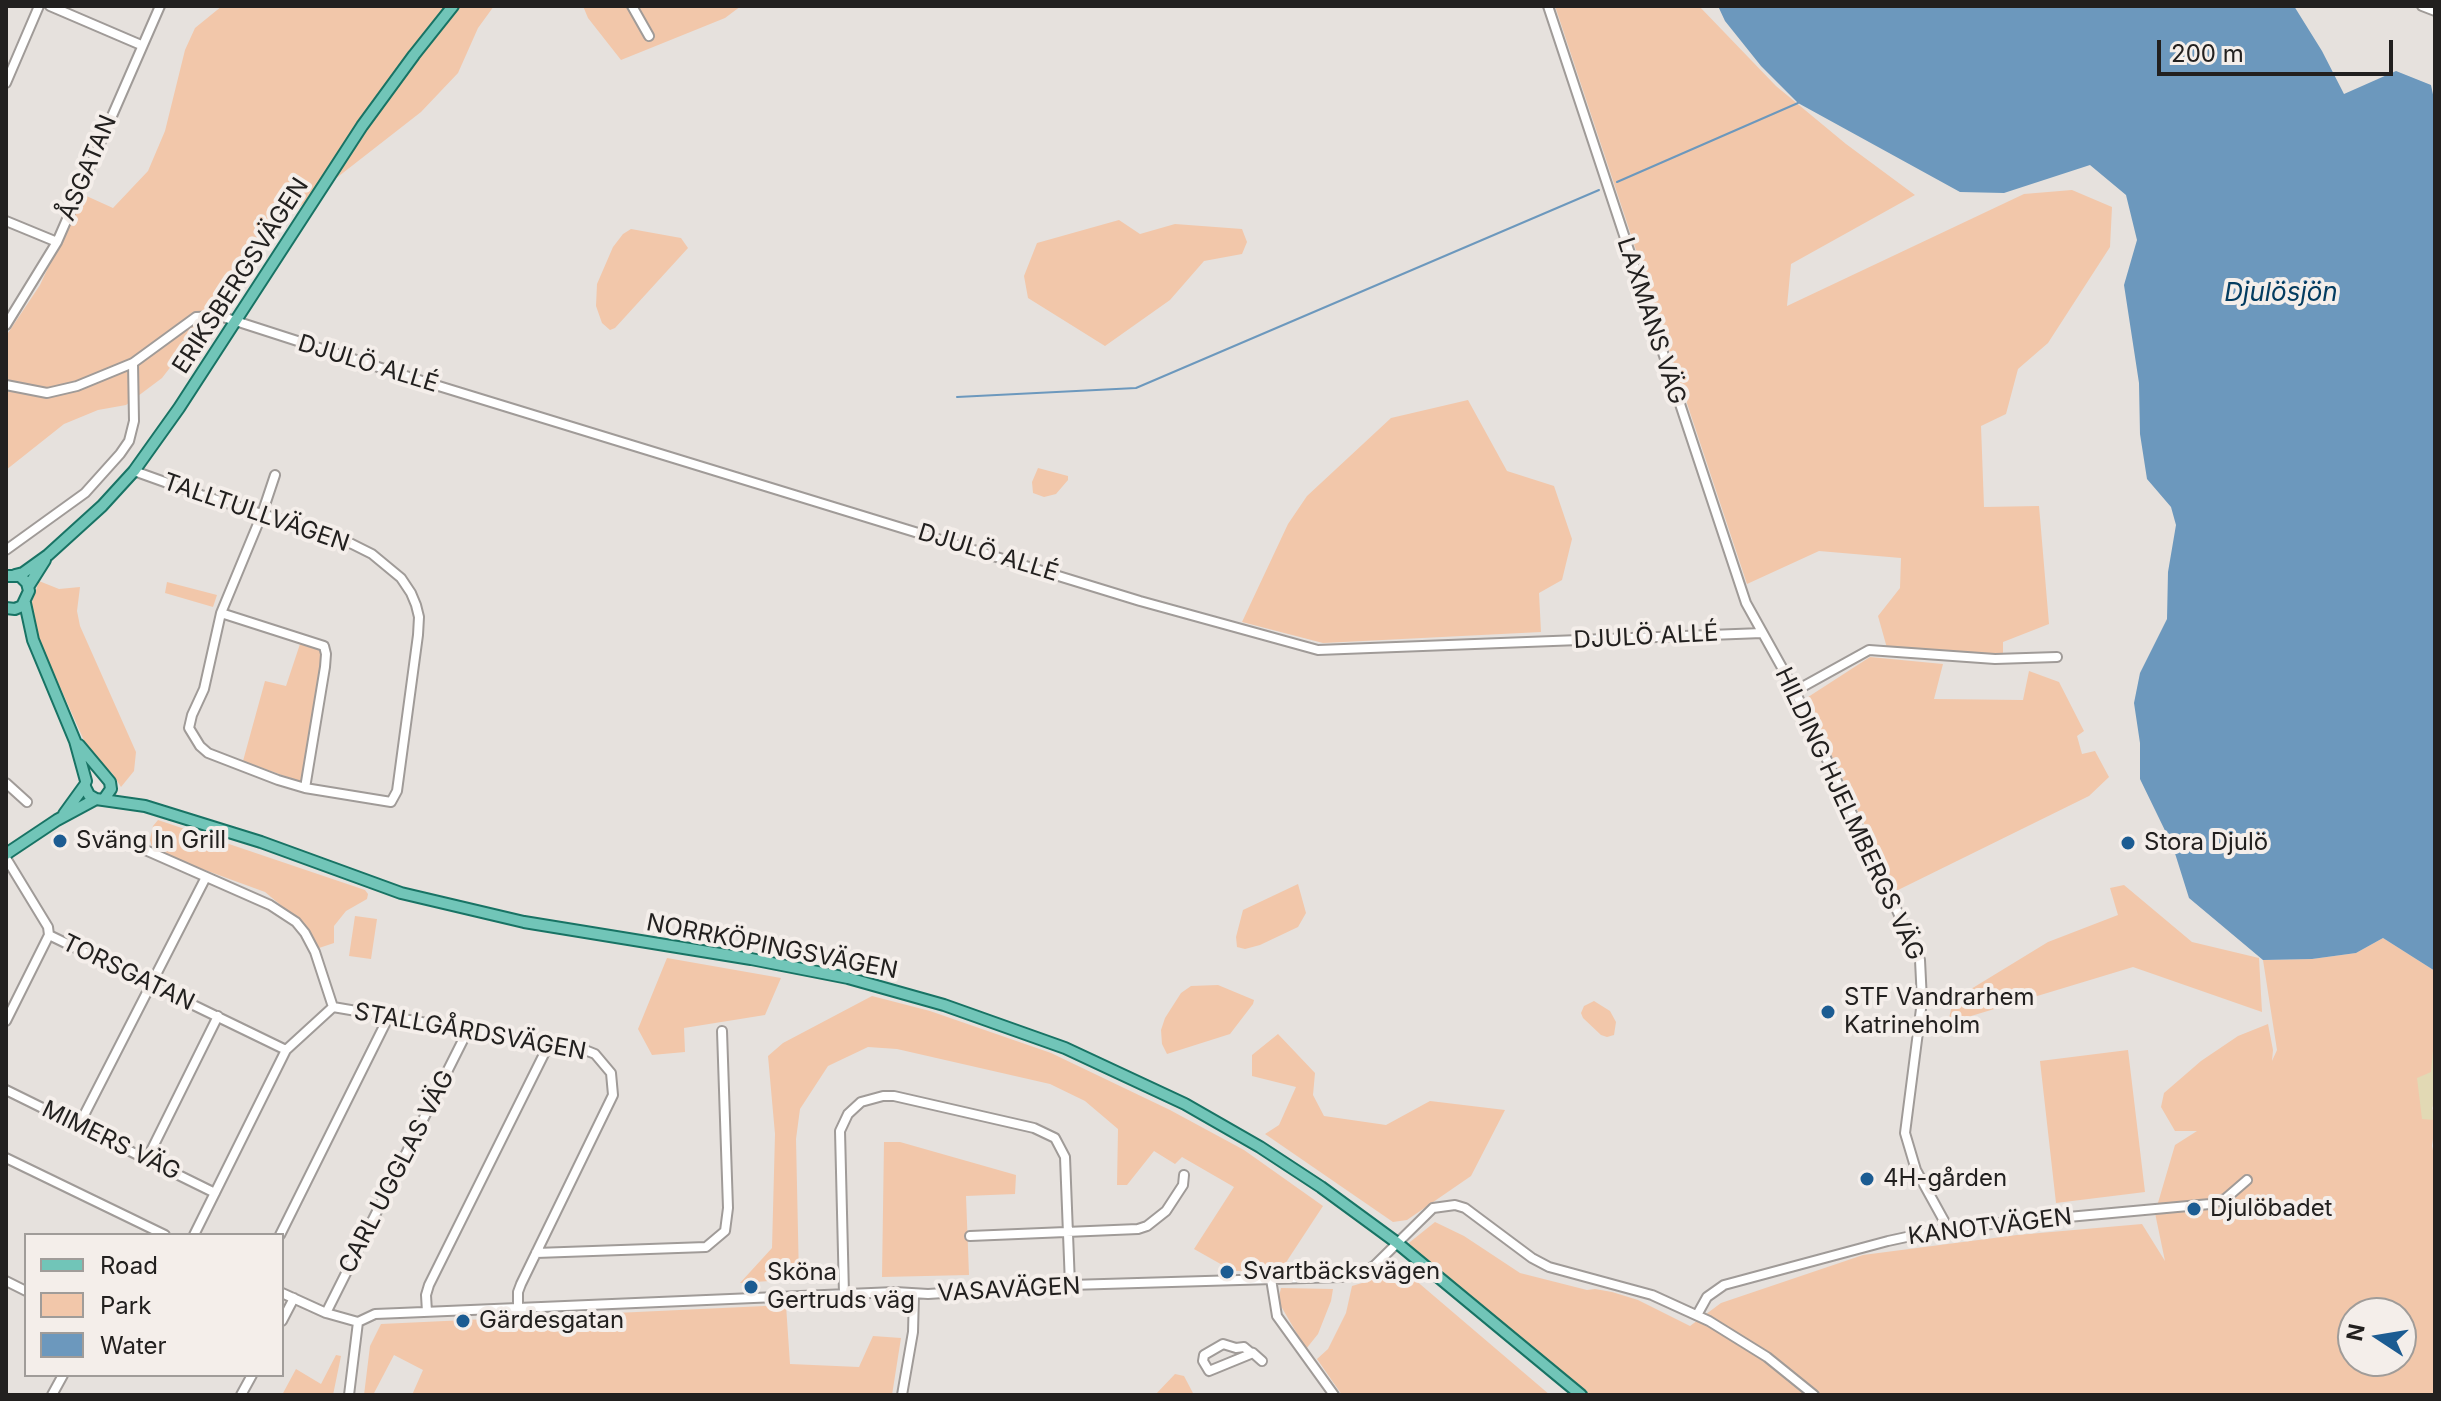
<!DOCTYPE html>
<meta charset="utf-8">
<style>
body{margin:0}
#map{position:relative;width:2441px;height:1401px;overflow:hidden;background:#e6e1dd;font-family:Inter,sans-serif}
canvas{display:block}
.frame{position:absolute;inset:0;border:8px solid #22201f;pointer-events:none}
.legend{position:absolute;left:24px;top:1233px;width:260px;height:144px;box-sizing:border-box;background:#f4eeea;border:2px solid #a09c99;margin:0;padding:10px 14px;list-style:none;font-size:24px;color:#22201f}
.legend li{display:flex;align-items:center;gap:16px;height:40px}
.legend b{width:40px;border:2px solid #a09c99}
.north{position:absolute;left:2337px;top:1297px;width:80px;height:80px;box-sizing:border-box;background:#f4eeea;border:2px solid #a09c99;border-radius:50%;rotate:282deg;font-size:22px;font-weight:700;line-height:32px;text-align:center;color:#22201f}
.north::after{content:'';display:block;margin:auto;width:28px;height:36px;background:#1c5c92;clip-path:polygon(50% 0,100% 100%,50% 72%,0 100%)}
.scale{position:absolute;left:2157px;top:40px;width:236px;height:36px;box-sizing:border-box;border:4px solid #22201f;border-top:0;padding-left:10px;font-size:24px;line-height:28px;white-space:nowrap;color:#22201f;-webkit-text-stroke:6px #f4eeea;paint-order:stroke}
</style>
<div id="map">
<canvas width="2441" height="1401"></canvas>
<div class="frame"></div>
<ul class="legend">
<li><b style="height:10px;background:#71c5b8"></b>Road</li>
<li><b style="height:22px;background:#f2c7aa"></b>Park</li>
<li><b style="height:22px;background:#6c98bd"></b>Water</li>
</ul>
<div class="north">N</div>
<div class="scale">200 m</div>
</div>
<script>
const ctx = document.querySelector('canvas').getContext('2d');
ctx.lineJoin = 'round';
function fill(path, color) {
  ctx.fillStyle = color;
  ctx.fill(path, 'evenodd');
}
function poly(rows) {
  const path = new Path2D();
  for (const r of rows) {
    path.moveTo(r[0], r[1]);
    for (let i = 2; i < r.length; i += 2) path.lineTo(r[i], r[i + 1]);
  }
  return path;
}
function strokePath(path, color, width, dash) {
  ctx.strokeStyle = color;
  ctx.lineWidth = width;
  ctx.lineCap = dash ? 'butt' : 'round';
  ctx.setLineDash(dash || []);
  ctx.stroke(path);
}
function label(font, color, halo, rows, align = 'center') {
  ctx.font = font + ' Inter,sans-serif';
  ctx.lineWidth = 8;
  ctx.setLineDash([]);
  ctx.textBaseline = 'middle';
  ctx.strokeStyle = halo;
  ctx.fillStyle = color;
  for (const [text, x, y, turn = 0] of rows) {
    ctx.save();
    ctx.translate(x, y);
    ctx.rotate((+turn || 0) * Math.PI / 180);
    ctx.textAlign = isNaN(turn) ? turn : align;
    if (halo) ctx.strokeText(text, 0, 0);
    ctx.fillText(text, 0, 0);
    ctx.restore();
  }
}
fill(poly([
 [222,6,494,6,478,28,458,73,421,112,262,236,193,338,162,378,126,405,98,410,64,424,6,470,6,336,40,285,82,194,113,208,148,171,165,131,185,50,195,28],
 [583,6,741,6,725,18,621,60,588,18],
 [1555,6,1699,6,1776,86,1846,144,1915,195,1791,264,1787,306,2024,194,2072,190,2112,207,2110,247,2048,343,2018,369,2006,414,1981,426,1984,507,2039,506,2049,624,2003,642,2003,654,1887,648,1878,616,1900,588,1901,558,1819,551,1747,584],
 [1119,220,1140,234,1175,224,1242,229,1247,242,1242,254,1204,261,1170,300,1105,346,1028,298,1024,276,1037,243],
 [631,229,681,238,688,248,615,328,610,330,602,323,596,306,597,284,613,247,623,234],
 [1468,400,1507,471,1554,486,1572,539,1562,580,1539,593,1541,632,1323,643,1242,622,1288,524,1307,496,1391,418],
 [1038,468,1068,476,1068,480,1056,494,1044,497,1033,493,1032,482],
 [39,581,59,589,80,587,77,611,80,626,136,752,134,771,121,787,112,773,90,754,33,626,31,605],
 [167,582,217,595,213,607,165,593],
 [301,641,320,648,323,654,301,782,243,761,265,681,286,686],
 [1870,657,1943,664,1934,699,2023,700,2029,671,2059,682,2084,731,2077,736,2082,754,2095,751,2109,777,2089,796,1896,891,1805,699],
 [158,820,365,890,368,894,367,899,346,911,334,926,334,943,319,948,302,923,265,892,153,851,150,840,153,826],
 [1298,884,1306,913,1298,927,1260,945,1245,949,1237,947,1236,937,1243,910],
 [2124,885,2192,942,2259,958,2262,1012,2133,967,1948,1023,1953,1000,2048,942,2118,915,2110,888],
 [355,916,377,919,371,959,349,956],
 [2383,938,2435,971,2435,1097,2432,1108,2435,1124,2432,1146,2435,1160,2435,1395,1587,1395,1405,1246,1435,1222,1464,1236,1520,1273,1587,1290,1595,1289,1612,1292,1638,1300,1690,1326,1721,1303,1863,1255,2017,1235,2142,1224,2165,1261,2155,1213,2175,1145,2197,1131,2175,1131,2161,1107,2164,1093,2201,1061,2238,1036,2268,1024,2273,1050,2272,1061,2277,1050,2263,960,2312,959,2356,953],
 [2353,1313,2401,1313,2401,1361,2353,1361],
 [667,958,781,978,765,1015,684,1028,685,1052,652,1055,638,1029],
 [1218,985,1254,1000,1253,1004,1230,1034,1167,1054,1162,1044,1161,1030,1165,1018,1181,993,1191,986],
 [872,996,930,1011,1051,1053,1170,1110,1244,1150,1323,1206,1281,1270,1233,1271,1194,1249,1234,1187,1182,1157,1175,1164,1154,1151,1127,1185,1117,1185,1118,1129,1085,1101,1050,1084,897,1049,868,1047,828,1066,800,1109,796,1139,799,1279,740,1283,772,1248,775,1134,768,1056,783,1043],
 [1594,1001,1610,1011,1616,1022,1614,1035,1607,1037,1601,1035,1583,1018,1581,1013,1584,1006],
 [1278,1034,1315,1073,1313,1095,1324,1116,1386,1125,1430,1101,1505,1110,1471,1176,1407,1220,1393,1222,1265,1134,1279,1125,1296,1087,1252,1076,1252,1055],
 [2128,1050,2145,1192,2056,1203,2040,1061],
 [884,1142,900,1142,1016,1175,1015,1194,966,1196,969,1275,882,1277],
 [1393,1268,1407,1273,1550,1395,1342,1395,1317,1359,1328,1349,1346,1313,1352,1286,1382,1277],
 [1281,1288,1333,1289,1331,1301,1318,1334,1306,1349,1278,1301],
 [786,1305,790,1364,859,1367,873,1336,901,1338,892,1395,412,1395,423,1370,394,1355,373,1395,364,1395,370,1346,381,1324],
 [336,1355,341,1356,333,1395,282,1395,296,1369,321,1384],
 [1175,1374,1184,1376,1194,1395,1155,1395]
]), '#f2c7aa');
fill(poly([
 [2435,1028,2435,1097,2432,1108,2435,1120,2422,1119,2417,1078,2431,1072]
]), '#e2d9b4');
fill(poly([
 [1718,6,2294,6,2322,51,2344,94,2396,71,2431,85,2435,104,2435,971,2383,938,2356,953,2312,959,2263,960,2189,898,2173,847,2140,779,2140,743,2134,703,2140,673,2167,619,2168,572,2176,525,2171,507,2147,479,2140,434,2139,383,2124,285,2137,240,2126,195,2090,165,2004,193,1960,192,1798,103,1761,66,1725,21]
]), '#6c98bd');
strokePath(poly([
 [1617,182,1798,103],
 [957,397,1136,388,1599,190]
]), '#6c98bd', 2);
const minor = poly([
 [50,6,141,45],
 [632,6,649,36],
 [1548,6,1746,603,1795,691,1920,960,1922,1001,1905,1133,1916,1170,1948,1228],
 [2422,6,2435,11],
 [6,83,39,6],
 [6,221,57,242],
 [6,325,57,242,160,6],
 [6,385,47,393,77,386,133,363,196,317,220,316,406,376,1140,601,1318,650,1762,633],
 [134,471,201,495,262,514,314,529,352,544,372,554,401,578,411,593,416,605,419,617,418,635,397,791,391,802,305,788,278,780,208,753,200,746,189,728,192,715,204,689,221,613,262,514,275,475],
 [6,550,85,493,120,454,129,441,134,421,133,363],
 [221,613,324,646,326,654,325,667,305,788],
 [1795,691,1869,650,1995,659,2057,657],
 [6,783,27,802],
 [134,845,270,905,296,922,305,933,315,952,333,1007],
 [6,858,48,927,49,935,286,1050],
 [6,1021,49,935],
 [6,1090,215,1193],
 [79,1125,206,877],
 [6,1158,165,1235],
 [147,1159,218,1016],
 [194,1235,286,1050,333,1007,585,1050,595,1054,611,1073,613,1095,521,1284,518,1292,518,1309],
 [280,1235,389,1016],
 [970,1236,1138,1229,1147,1226,1166,1211,1183,1185,1184,1175],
 [536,1253,706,1247,725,1231,728,1208,722,1031],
 [1271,1279,1277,1316,1334,1395],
 [6,1281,26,1291],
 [282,1293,326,1313,358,1322,375,1314,400,1313,895,1292,928,1294,1070,1285,1341,1277,1362,1273,1374,1266,1433,1208,1455,1205,1465,1208,1532,1258,1549,1267,1652,1295,1709,1321,1767,1357,1814,1395],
 [844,1294,840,1131,848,1114,861,1102,883,1096,894,1096,1034,1128,1055,1138,1065,1157,1070,1285],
 [427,1312,426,1295,429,1285,549,1044],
 [326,1313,468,1030],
 [1697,1315,1707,1297,1724,1285,1888,1241,1948,1228,2210,1204,2225,1199,2247,1180],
 [282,1321,294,1298],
 [1253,1353,1209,1371,1203,1361,1204,1355,1223,1344,1236,1348,1244,1347,1250,1352,1253,1353,1262,1361],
 [52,1395,63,1375],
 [241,1395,252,1375],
 [349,1395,358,1322],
 [902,1395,913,1332,914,1294]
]);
const major = poly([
 [15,575,23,573,48,555,102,506,134,471,179,408,362,126,414,55,453,6],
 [6,576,20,576,27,583,29,591,22,606,15,609,6,608],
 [28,587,45,560],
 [25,603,33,640,75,741,86,781],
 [79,745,110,782,111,789,104,799],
 [85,787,89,795,96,799,145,806,261,842,401,893,524,922,751,959,848,978,944,1005,1065,1048,1185,1104,1260,1147,1321,1187,1396,1242,1581,1395],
 [64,814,85,785],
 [6,854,57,820,96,799]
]);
strokePath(minor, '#a09b98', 12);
strokePath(major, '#187364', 14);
strokePath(minor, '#fff', 8);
strokePath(major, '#71c5b8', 10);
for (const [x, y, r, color] of [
 [60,841,8,"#1c5c92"],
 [2128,843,8,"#1c5c92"],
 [1828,1012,8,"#1c5c92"],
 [1867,1179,8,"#1c5c92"],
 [2194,1209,8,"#1c5c92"],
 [1227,1272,8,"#1c5c92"],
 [751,1287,8,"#1c5c92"],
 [463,1321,8,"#1c5c92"]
]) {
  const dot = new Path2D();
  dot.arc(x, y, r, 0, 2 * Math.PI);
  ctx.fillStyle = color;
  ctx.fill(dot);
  strokePath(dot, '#f4eeea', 3);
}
label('24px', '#22201f', '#f4eeea', [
 ["ÅSGATAN",88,168,-67],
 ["ERIKSBERGSVÄGEN",241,276,-57],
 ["LAXMANS VÄG",1651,321,72],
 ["DJULÖ ALLÉ",368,364,17],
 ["TALLTULLVÄGEN",256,513,19],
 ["DJULÖ ALLÉ",988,553,17],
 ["DJULÖ ALLÉ",1646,637,-3],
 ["HILDING HJELMBERGS VÄG",1849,814,65],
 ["NORRKÖPINGSVÄGEN",772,947,11],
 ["TORSGATAN",128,973,26],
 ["STALLGÅRDSVÄGEN",470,1032,10],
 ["MIMERS VÄG",111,1141,26],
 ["CARL UGGLAS VÄG",397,1172,-63],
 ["KANOTVÄGEN",1990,1227,-7],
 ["VASAVÄGEN",1009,1290,-3]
]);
label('24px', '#22201f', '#f4eeea', [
 ["Sväng In Grill",76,841],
 ["Stora Djulö",2144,843],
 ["STF Vandrarhem",1844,998],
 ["Katrineholm",1844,1026],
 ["4H-gården",1883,1179],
 ["Djulöbadet",2210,1209],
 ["Svartbäcksvägen",1243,1272],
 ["Sköna",767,1273],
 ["Gertruds väg",767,1301],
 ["Gärdesgatan",479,1321]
], 'left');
label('italic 26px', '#033c60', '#f4eeea', [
 ["Djulösjön",2281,293]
]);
</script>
